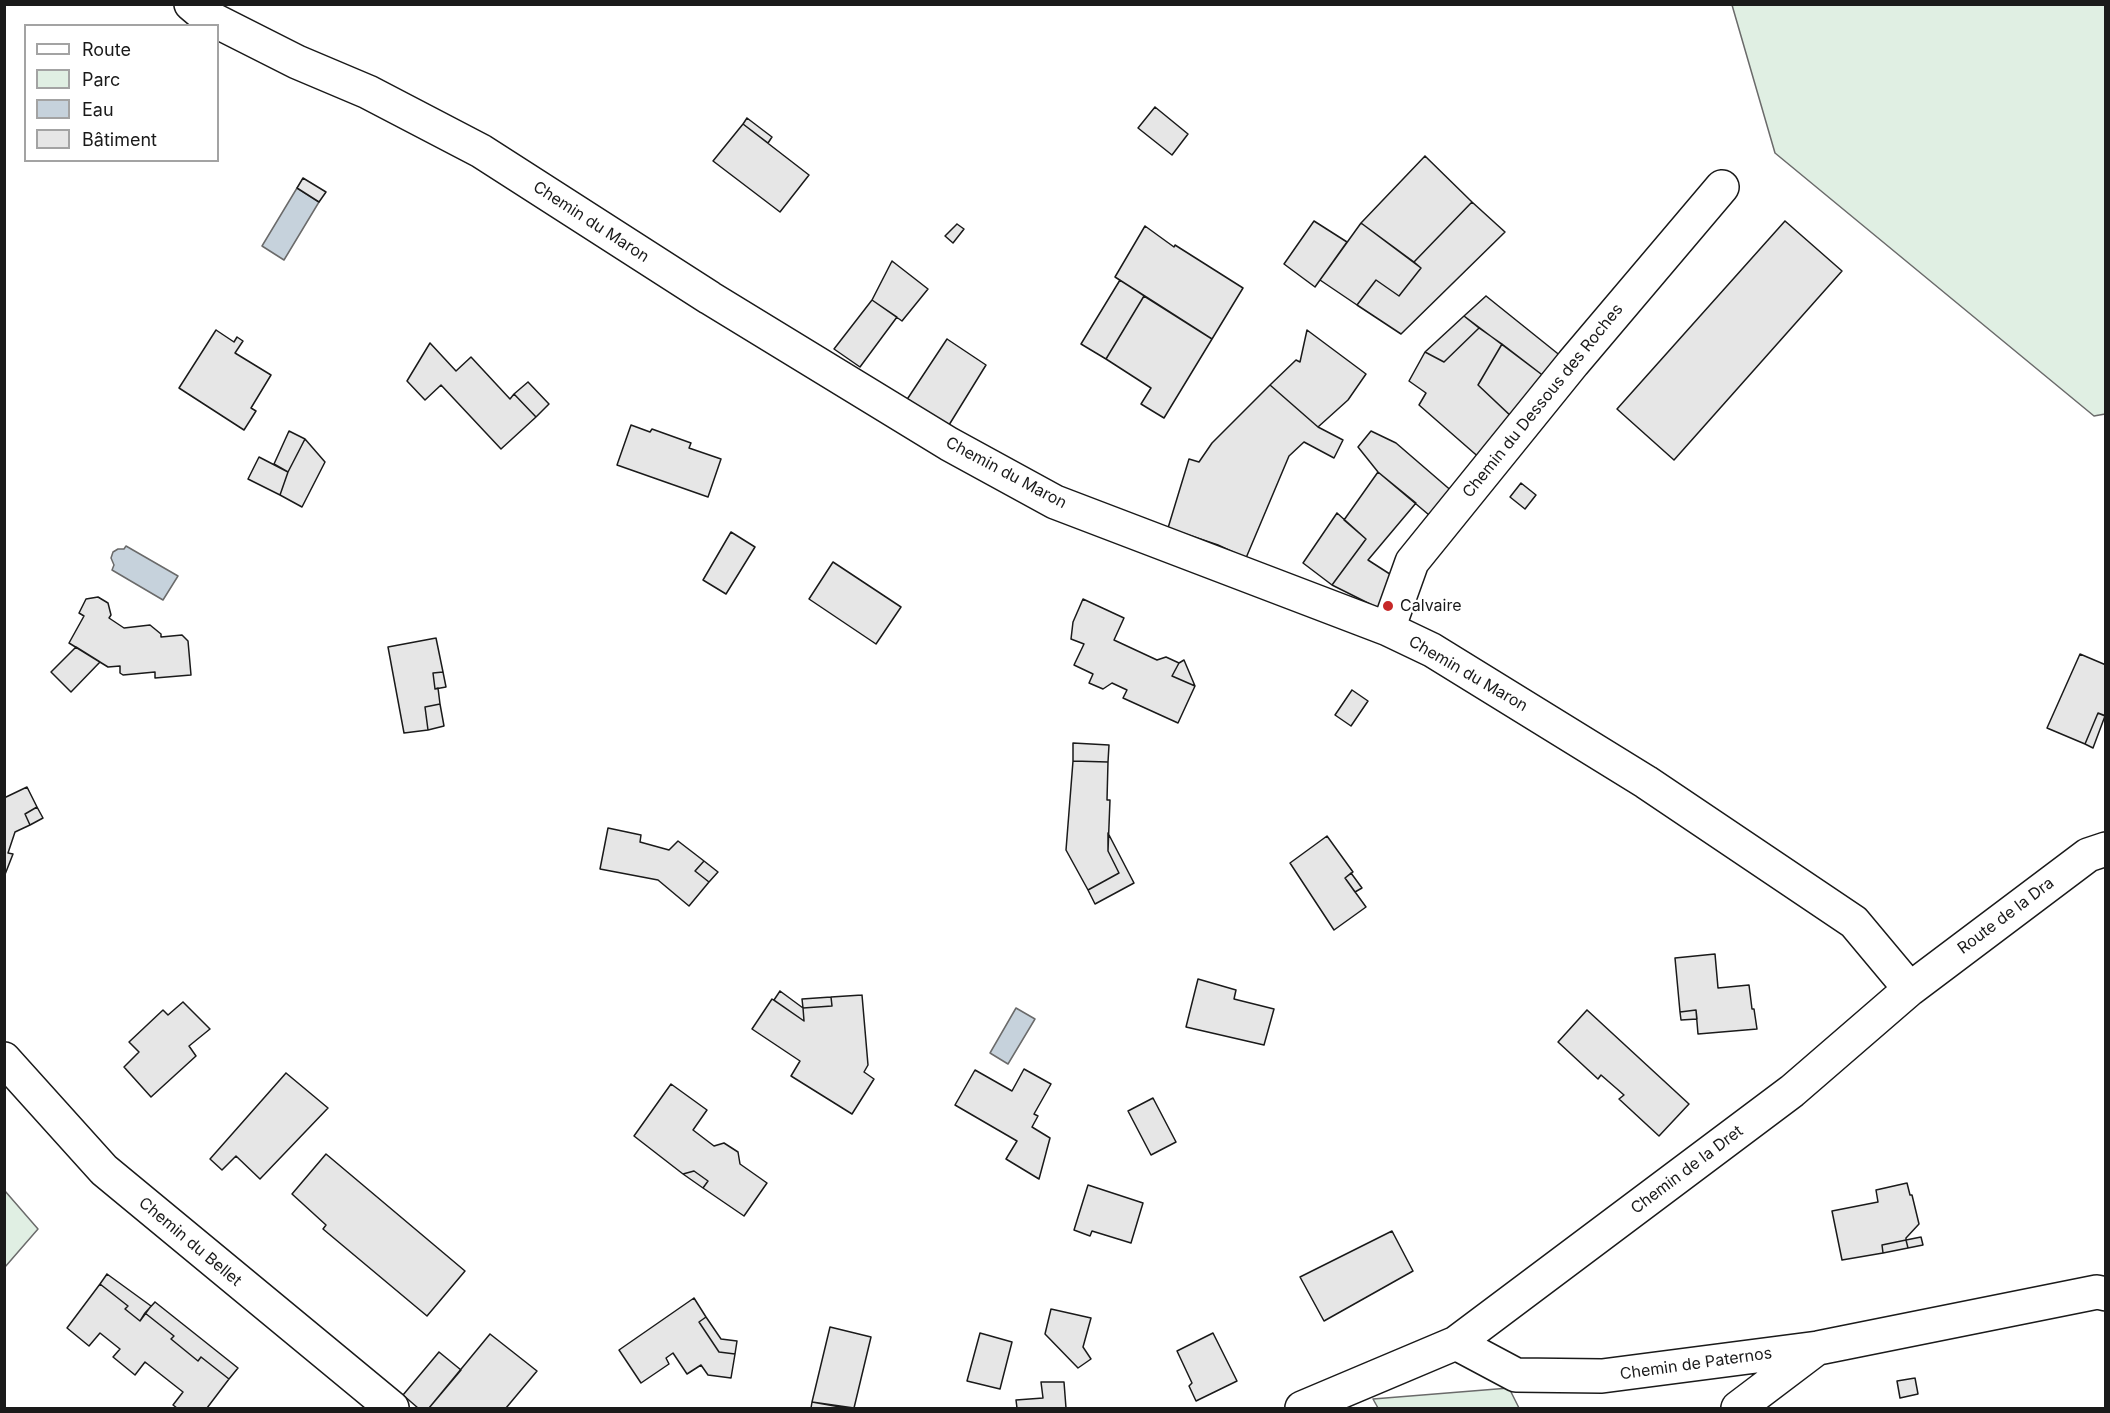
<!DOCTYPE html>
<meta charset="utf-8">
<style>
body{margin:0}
#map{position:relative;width:2110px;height:1413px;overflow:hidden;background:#fff;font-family:Inter,sans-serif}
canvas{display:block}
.frame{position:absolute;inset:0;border:6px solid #1a1a1a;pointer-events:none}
.legend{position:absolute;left:24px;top:24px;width:195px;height:138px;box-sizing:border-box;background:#fff;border:2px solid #a3a3a3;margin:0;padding:8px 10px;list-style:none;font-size:18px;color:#1a1a1a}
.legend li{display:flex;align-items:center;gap:12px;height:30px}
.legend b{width:30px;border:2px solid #a3a3a3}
</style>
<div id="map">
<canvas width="2110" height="1413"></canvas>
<div class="frame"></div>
<ul class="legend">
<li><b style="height:8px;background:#fff"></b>Route</li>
<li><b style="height:16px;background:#e0efe3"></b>Parc</li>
<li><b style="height:16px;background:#c6d2dc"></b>Eau</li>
<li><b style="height:16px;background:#e6e6e6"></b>Bâtiment</li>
</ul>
</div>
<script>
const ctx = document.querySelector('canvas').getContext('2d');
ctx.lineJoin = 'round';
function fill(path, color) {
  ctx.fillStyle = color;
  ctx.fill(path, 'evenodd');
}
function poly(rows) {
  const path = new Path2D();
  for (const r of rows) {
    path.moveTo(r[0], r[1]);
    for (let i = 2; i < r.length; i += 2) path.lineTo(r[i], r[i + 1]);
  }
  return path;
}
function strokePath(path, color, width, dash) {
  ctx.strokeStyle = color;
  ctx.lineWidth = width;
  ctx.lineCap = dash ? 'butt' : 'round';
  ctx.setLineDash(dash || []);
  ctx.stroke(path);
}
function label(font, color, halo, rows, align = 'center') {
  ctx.font = font + ' Inter,sans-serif';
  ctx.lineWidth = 4.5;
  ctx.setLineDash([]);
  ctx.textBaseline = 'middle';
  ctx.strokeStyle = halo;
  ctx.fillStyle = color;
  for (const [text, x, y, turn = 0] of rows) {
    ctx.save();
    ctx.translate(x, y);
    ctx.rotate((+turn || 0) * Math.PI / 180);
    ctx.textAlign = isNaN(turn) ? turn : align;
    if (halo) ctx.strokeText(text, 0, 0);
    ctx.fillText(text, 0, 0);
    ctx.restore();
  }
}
const green = poly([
 [1732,5,2105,5,2105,414,2094,416,1775,153,1732,5],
 [5,1191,38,1229,5,1267,5,1191],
 [1509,1388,1519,1408,1378,1408,1373,1399,1509,1388]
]);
fill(green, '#e0efe3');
strokePath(green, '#6a6a6a', 1.5);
const water = poly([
 [297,188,319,202,284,260,262,246,297,188],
 [126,546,178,576,163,600,112,570,114,565,111,558,113,552,118,549,124,549,126,546],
 [1016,1008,1035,1019,1008,1064,990,1053,1016,1008]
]);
fill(water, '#c6d2dc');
strokePath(water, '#6a6a6a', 1.5);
const building = poly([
 [1155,107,1188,134,1172,155,1138,128,1155,107],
 [747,118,772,137,768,143,743,124,747,118],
 [743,124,809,175,780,212,713,161,743,124],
 [1425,156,1472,202,1414,262,1361,223,1425,156],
 [303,178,326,192,319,202,297,188,303,178],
 [1472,202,1505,232,1401,334,1357,305,1376,280,1399,296,1421,268,1414,262,1472,202],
 [1314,221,1347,242,1315,287,1284,264,1314,221],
 [1785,221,1842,271,1674,460,1617,409,1785,221],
 [1361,223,1421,268,1399,296,1376,280,1357,305,1320,280,1361,223],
 [957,224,964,229,953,243,945,236,957,224],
 [1145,226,1174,247,1175,245,1243,288,1212,339,1115,277,1145,226],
 [892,261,928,289,902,321,872,300,892,261],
 [1120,280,1144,296,1106,359,1081,344,1120,280],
 [1144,296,1212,339,1164,418,1141,404,1151,388,1106,359,1144,296],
 [1486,296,1562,357,1545,377,1464,316,1486,296],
 [872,300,897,317,860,367,834,349,872,300],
 [1464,316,1479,328,1444,362,1425,352,1464,316],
 [1479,328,1502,344,1478,385,1515,420,1482,460,1419,405,1426,393,1409,381,1425,352,1444,362,1479,328],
 [216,330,234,342,237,337,243,341,235,353,271,375,251,408,256,411,244,430,179,388,216,330],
 [1307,330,1366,374,1348,400,1318,427,1270,385,1296,360,1300,362,1307,330],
 [947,339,986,365,949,425,906,401,947,339],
 [430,343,456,371,471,357,510,399,514,394,536,417,501,449,441,385,425,400,407,381,430,343],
 [1502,344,1545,377,1512,417,1478,385,1502,344],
 [528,382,549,404,536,417,514,394,528,382],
 [1270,385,1318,427,1343,440,1334,458,1304,442,1289,456,1246,558,1218,545,1168,528,1189,459,1199,462,1212,443,1270,385],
 [631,425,650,432,652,429,691,443,689,448,721,459,708,497,617,465,631,425],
 [289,431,305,439,288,472,274,464,289,431],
 [1371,431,1396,443,1454,493,1435,520,1378,472,1358,447,1371,431],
 [305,439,325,462,302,507,280,495,288,472,305,439],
 [259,457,288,472,280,495,248,479,259,457],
 [1378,472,1416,503,1368,560,1396,578,1382,610,1332,585,1366,539,1344,520,1378,472],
 [1521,483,1536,495,1525,509,1510,497,1521,483],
 [1337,513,1366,539,1332,585,1303,563,1337,513],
 [731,532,755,547,726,594,703,580,731,532],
 [833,562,901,607,876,644,809,599,833,562],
 [98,597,108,603,111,615,109,618,124,628,150,625,161,634,161,637,182,635,188,641,191,675,155,678,155,672,123,675,120,673,120,666,108,667,69,643,84,616,79,613,86,599,98,597],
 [1083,599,1124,618,1114,640,1157,660,1166,657,1179,663,1172,676,1195,686,1178,723,1123,698,1127,690,1112,683,1103,689,1089,683,1093,674,1074,665,1084,644,1071,639,1073,622,1083,599],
 [436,638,443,672,433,673,435,689,438,688,440,704,425,707,428,730,404,733,388,647,436,638],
 [76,647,100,662,71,692,51,672,76,647],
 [2080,654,2106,665,2106,716,2098,713,2085,744,2047,728,2080,654],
 [1184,660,1195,686,1172,676,1179,663,1184,660],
 [443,672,446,687,435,689,433,673,443,672],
 [1352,690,1368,701,1351,726,1335,715,1352,690],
 [440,704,444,726,428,730,425,707,440,704],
 [2098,713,2105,716,2093,748,2085,744,2098,713],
 [1073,743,1109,745,1108,762,1073,761,1073,743],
 [1073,761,1108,762,1107,800,1110,800,1108,851,1119,873,1088,890,1066,850,1073,761],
 [27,787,37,807,25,814,30,825,15,832,8,853,13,854,4,877,4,798,27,787],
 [37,807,43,818,30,825,25,814,37,807],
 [608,828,641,835,640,842,669,850,678,841,704,861,695,871,709,882,689,906,658,880,600,869,608,828],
 [1108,833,1134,883,1095,904,1088,890,1119,873,1108,851,1108,833],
 [1327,836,1353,872,1345,878,1366,907,1334,930,1290,863,1327,836],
 [704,861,718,872,709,882,695,871,704,861],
 [1351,873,1362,888,1355,892,1345,878,1351,873],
 [1715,954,1718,988,1749,985,1752,1009,1754,1009,1757,1029,1698,1034,1696,1010,1680,1012,1675,958,1715,954],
 [1198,979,1236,990,1234,999,1274,1009,1264,1045,1186,1027,1198,979],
 [780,991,803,1008,804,1021,774,1000,780,991],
 [862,995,868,1065,864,1072,874,1079,852,1114,791,1076,800,1061,752,1029,772,999,804,1021,803,1008,832,1006,831,997,862,995],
 [831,997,832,1006,803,1008,802,999,831,997],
 [183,1002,210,1029,189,1046,196,1056,151,1097,124,1067,139,1052,129,1042,163,1010,168,1015,183,1002],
 [1587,1010,1689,1104,1659,1136,1619,1099,1624,1095,1601,1075,1598,1079,1558,1042,1587,1010],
 [1696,1010,1697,1019,1681,1020,1680,1012,1696,1010],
 [1024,1069,1051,1084,1034,1114,1038,1116,1032,1127,1050,1138,1039,1179,1006,1159,1017,1141,955,1105,975,1070,1012,1091,1024,1069],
 [286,1073,328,1108,260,1179,236,1156,222,1170,210,1159,286,1073],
 [671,1084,707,1110,693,1130,714,1146,724,1143,738,1152,740,1164,767,1183,744,1216,703,1188,708,1181,694,1171,683,1174,634,1136,671,1084],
 [1153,1098,1176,1142,1151,1155,1128,1111,1153,1098],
 [326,1154,465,1271,427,1316,323,1229,326,1225,292,1194,326,1154],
 [694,1171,708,1181,703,1188,683,1174,694,1171],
 [1907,1183,1910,1195,1912,1195,1919,1224,1906,1238,1906,1240,1882,1245,1883,1253,1842,1260,1832,1211,1878,1202,1876,1190,1907,1183],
 [1088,1185,1143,1203,1131,1243,1092,1231,1090,1236,1074,1230,1088,1185],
 [1392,1231,1413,1271,1324,1321,1300,1277,1392,1231],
 [1921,1237,1923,1245,1908,1248,1906,1240,1921,1237],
 [1906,1240,1908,1248,1883,1253,1882,1245,1906,1240],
 [107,1274,151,1306,140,1321,125,1309,128,1306,100,1284,107,1274],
 [100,1284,128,1306,125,1309,140,1321,145,1313,174,1336,171,1339,198,1361,201,1357,229,1379,207,1408,177,1408,173,1405,183,1392,145,1362,135,1375,113,1357,120,1349,100,1333,89,1346,67,1328,100,1284],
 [694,1298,706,1317,699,1322,719,1352,735,1354,731,1378,708,1375,701,1365,687,1374,673,1353,666,1358,669,1364,641,1383,619,1350,694,1298],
 [155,1302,238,1368,229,1379,201,1357,198,1361,171,1339,174,1336,145,1313,155,1302],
 [1051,1309,1091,1318,1083,1347,1091,1359,1078,1368,1045,1334,1051,1309],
 [706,1317,721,1339,737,1341,735,1354,719,1352,699,1322,706,1317],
 [830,1327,871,1337,854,1408,812,1402,830,1327],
 [980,1333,1012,1342,1000,1389,967,1381,980,1333],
 [1213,1333,1237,1381,1196,1401,1189,1386,1192,1383,1177,1351,1213,1333],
 [490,1334,537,1371,506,1408,429,1408,490,1334],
 [439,1352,461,1370,429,1408,418,1408,403,1395,439,1352],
 [1915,1378,1918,1394,1900,1398,1897,1381,1915,1378],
 [1041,1382,1064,1382,1066,1408,1017,1408,1016,1400,1043,1398,1041,1382],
 [812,1402,846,1408,811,1408,812,1402]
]);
fill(building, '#e6e6e6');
strokePath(building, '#1a1a1a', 1.5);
const minor = poly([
 [191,4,204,15,297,62,368,92,481,151,710,298,949,444,1055,502,1388,629,1432,650,1646,782,1854,922,1910,989],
 [1388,629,1412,562,1573,363,1722,187],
 [4,1059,104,1170,392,1408],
 [1456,1343,1516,1375,1602,1376,1818,1348,2097,1292,2106,1294],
 [1302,1408,1456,1343,1792,1091,1910,989,2088,855,2106,849],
 [1738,1408,1816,1349]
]);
strokePath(minor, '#1a1a1a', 36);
strokePath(minor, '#fff', 33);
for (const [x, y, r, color] of [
 [1388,606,6,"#c62828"]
]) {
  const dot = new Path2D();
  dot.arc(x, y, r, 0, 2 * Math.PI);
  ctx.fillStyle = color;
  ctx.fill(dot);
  strokePath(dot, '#fff', 2);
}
label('16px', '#1a1a1a', '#fff', [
 ["Chemin du Maron",591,222,33],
 ["Chemin du Dessous des Roches",1543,401,-51],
 ["Chemin du Maron",1006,473,28],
 ["Chemin du Maron",1468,674,30],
 ["Route de la Dra",2006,916,-37],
 ["Chemin de la Dret",1687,1170,-37],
 ["Chemin du Bellet",190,1242,40],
 ["Chemin de Paternos",1696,1364,-8]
]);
label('16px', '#1a1a1a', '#fff', [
 ["Calvaire",1400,606]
], 'left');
</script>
